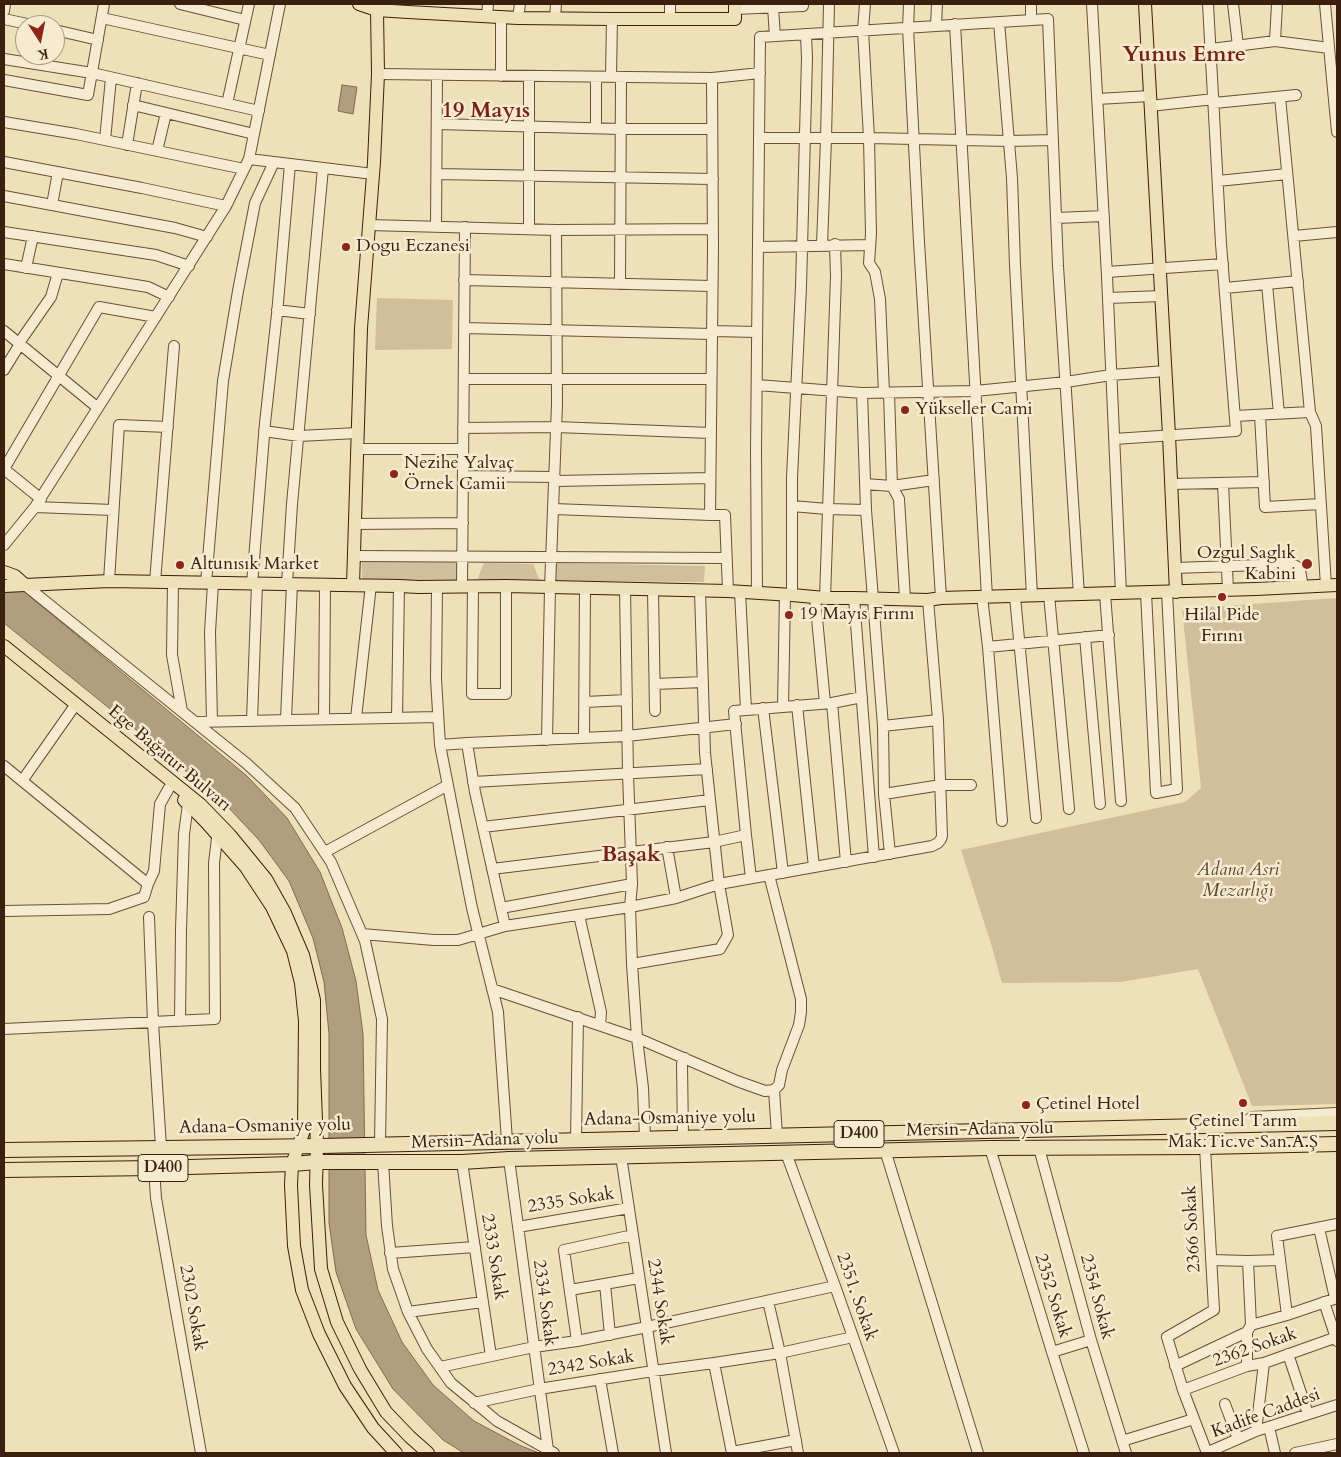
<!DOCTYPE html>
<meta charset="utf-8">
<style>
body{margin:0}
#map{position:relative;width:1341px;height:1457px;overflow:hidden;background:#eee0b7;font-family:Cardo,serif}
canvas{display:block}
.frame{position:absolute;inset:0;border:5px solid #3b1f0f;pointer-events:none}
.north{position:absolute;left:15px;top:15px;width:50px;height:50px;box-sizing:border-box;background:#f4ebd0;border:1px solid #aa9983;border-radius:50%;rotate:169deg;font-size:14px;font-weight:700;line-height:20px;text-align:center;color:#3b1f0f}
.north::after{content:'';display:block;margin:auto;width:18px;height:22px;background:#8f2418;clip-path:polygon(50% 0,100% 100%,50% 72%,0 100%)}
</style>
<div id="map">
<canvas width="1341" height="1457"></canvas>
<div class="frame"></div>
<div class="north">K</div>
</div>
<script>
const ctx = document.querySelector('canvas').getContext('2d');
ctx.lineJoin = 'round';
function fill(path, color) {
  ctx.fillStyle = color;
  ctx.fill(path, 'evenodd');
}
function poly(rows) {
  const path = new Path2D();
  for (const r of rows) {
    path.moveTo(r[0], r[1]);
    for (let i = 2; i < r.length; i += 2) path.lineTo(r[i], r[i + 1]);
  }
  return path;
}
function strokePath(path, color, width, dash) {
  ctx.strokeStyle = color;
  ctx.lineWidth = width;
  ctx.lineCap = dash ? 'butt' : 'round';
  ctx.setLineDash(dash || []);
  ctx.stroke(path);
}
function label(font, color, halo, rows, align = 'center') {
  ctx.font = font + ' Cardo,serif';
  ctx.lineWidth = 5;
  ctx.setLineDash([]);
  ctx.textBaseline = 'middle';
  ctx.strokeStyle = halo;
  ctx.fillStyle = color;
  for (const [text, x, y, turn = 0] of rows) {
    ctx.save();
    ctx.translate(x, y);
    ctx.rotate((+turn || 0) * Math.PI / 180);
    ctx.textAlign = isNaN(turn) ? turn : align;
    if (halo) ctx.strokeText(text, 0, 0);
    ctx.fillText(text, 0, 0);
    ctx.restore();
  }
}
fill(poly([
 [377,298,453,300,452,349,375,350],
 [362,561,459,562,459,581,362,580],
 [484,563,533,564,540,581,477,580],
 [556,563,705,566,704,582,556,581],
 [1337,598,1337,1104,1252,1106,1198,969,1121,982,1002,983,992,947,961,850,1185,802,1201,788,1182,609]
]), '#d0bf9a');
const water = poly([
 [342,85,357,87,353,114,338,111,342,85],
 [4,575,247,776,287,818,320,872,342,928,356,981,363,1034,366,1235,378,1290,402,1342,433,1385,474,1421,519,1445,539,1453,464,1453,443,1440,393,1389,356,1329,336,1272,329,1223,329,1034,324,982,313,938,289,881,259,840,226,805,167,755,4,623,4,575]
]);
fill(water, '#b19e7e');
strokePath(water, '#826b52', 1);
const minor = poly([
 [180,4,245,20],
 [865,4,863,30,869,138,871,234,869,263,875,272,880,299,884,393],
 [909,4,908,28,919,242,941,598],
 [1092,4,1107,276,1121,593],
 [1233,4,1238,46],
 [1325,4,1337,132],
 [773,7,775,36],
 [735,9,803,6,803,4],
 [4,11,5,4],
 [487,16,488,4],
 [501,17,501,76],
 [102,18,270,55],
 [518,18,520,4],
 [555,18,556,4],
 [4,19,32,25],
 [670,19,670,4],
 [1031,20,1031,4],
 [999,22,1012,178,1015,265,1032,596],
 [955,24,987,597],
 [936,26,937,4],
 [55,30,98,40],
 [1275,41,1277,4],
 [1211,49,1275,41,1329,48],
 [4,59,92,73,259,111],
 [378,74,712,78,760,73],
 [529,76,529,229],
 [596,77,596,128],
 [611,77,612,19],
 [712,78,713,248,710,515,725,515,728,591],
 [4,80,88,95,104,4],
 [1280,97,1310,412,1316,426,1326,586],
 [1097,99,1150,96],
 [1214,103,1296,95],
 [227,104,249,4],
 [133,105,254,134],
 [1150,106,1214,99],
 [4,122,76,134,244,169],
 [437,124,621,129,712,129],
 [760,138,869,138,1009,141,1053,140],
 [105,140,111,78],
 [127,145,137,83],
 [157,151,166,113],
 [249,159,373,174],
 [4,162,142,188,226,206],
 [437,174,713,179],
 [1218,181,1287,174],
 [4,196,175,228,207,237],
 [52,205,58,172],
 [1056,218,1104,216],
 [369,225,556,230,713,229],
 [436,227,437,75],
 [4,232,156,255,189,266],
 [1294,236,1337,232],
 [822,245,826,139,829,4],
 [759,247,870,245],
 [4,264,148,287,169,297],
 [26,268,33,236],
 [1107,272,1223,264],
 [464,280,712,286],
 [620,284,621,77],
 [1267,284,1279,414],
 [1225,288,1298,281],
 [1108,298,1162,296],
 [277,310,310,314],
 [464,328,712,334],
 [4,331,98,408],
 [712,331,757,332],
 [19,343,51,297,58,273],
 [4,370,20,344],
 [464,379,711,379],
 [757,385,862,393,975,391,1066,382,1111,375,1166,371],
 [862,393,866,510,883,726,884,794,890,854],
 [889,393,892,486,899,499,905,599],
 [1260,415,1265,507,1321,504],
 [1235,416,1310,412],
 [463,428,556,427,711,433],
 [264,431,299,436,357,433],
 [1114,439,1236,431,1221,244,1208,4],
 [357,449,463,449],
 [4,469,99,307,156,317],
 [4,469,41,499],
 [463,476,555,477],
 [555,481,710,478],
 [1223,483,1228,590],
 [865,484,892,486,934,480],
 [1171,484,1264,482],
 [792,506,827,509,866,510],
 [35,507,113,510],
 [554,509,710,515],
 [355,524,463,523],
 [4,545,35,507,226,206,249,159,280,4],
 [354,556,726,558],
 [1175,568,1290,564,1296,566,1300,570,1303,587],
 [109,581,119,425,168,427],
 [155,582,174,346],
 [173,582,172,655,182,711],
 [206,583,223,381,238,291,255,203,274,162],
 [252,584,265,423,277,314,290,164],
 [287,584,292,504,323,168],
 [25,585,195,722,438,717],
 [437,586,436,679,440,745,467,743,475,792,505,926],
 [462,586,465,227],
 [473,587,472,694,506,694,506,586],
 [653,590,655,711],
 [740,592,746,710],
 [757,593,756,451,760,37,1048,19,1058,266,1079,595],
 [1146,593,1156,793,1177,789,1167,592],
 [1105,594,1121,801],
 [792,595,792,478,801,287,807,58,806,34],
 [1049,595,1069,809],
 [815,597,825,703],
 [982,597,988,647,1002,821],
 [1015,597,1036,818],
 [825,598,836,276,835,244],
 [854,598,874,857],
 [1085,637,1100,804],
 [988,647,1109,635],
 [655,684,703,682],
 [585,702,627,700],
 [832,703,846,862],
 [797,705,814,867],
 [783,707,785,594],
 [763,708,783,873],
 [356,718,371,585],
 [397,718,399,586],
 [286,719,292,584],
 [324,719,325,585],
 [252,720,257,584],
 [212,721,210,632,213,583],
 [195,722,246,763,295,808,331,862,365,941,382,1019,380,1144],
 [883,726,938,720],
 [584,738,585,589],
 [547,740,550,588,557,404,556,230],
 [467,743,627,736,736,724],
 [440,745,472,908,498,1012,507,1141],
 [4,766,148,884,144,897,109,909,4,911],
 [22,781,76,704],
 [473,782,707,769],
 [884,794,941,785,971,785],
 [483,827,710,800],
 [667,847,676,898],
 [325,852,448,785],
 [492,869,714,842,746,835],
 [751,878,746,835,734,711,832,703,862,697],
 [148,884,154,871,160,804,169,788],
 [501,908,632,884],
 [579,915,601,1012,600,1025],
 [149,917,153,1023,161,1147],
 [362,934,434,940,458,940,505,926,630,907,632,884,628,774,625,589],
 [632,964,720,949,728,935,719,884,705,753,700,591],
 [492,989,637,1038,737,1081,765,1091,774,1090,779,1085,782,1070,799,1025,801,1012,801,999,769,875],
 [180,1021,181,930,184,834,188,804],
 [4,1029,215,1019,214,863,218,830],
 [774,1090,777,1135],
 [1241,1125,1252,1117,1337,1113],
 [683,1137,682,1064,685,1058],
 [645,1138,643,1088,637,1038,632,964,630,907,676,898,719,884,932,846,938,843,941,839,942,836,938,720,928,600],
 [576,1140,578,1017],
 [1205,1147,1214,1310,1167,1337,1183,1390,1207,1453],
 [990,1148,1052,1352,1084,1453],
 [1039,1148,1091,1340,1126,1453],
 [885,1150,978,1453],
 [786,1153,835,1286,894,1453],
 [621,1156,666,1453],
 [509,1159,548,1450],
 [383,1162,387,1226,393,1269,408,1312,427,1349,451,1383,479,1406,497,1421,554,1453],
 [462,1162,491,1356],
 [154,1168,156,1198,201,1453],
 [518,1227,629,1208],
 [1319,1228,1335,1298],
 [390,1253,475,1247],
 [1211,1260,1248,1261,1279,1260],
 [605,1284,610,1335],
 [570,1290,639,1278],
 [768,1301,780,1353,798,1453],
 [1324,1302,1337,1341],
 [408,1312,483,1302],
 [1287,1315,1277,1236,1337,1224],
 [1251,1325,1287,1315,1337,1298],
 [577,1341,564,1250,633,1235],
 [1052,1352,1091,1340],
 [1288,1354,1308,1414],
 [714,1363,732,1453],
 [1175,1366,1247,1332],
 [1247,1366,1247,1332,1251,1325,1248,1261],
 [440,1367,534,1347,577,1341,647,1327,835,1286],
 [600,1379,613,1453],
 [1183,1390,1247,1366,1264,1363,1337,1337],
 [474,1403,539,1389,653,1371,714,1363,780,1353,853,1337],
 [1225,1404,1238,1439],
 [1269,1427,1275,1453],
 [1256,1431,1264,1363],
 [1122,1441,1194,1419],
 [732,1452,796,1440],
 [1206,1453,1256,1431,1337,1405],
 [1295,1453,1337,1444]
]);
const major = poly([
 [359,4,377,10,408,12,518,18,612,19,735,19,735,4],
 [1145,4,1169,435,1176,592],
 [4,572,15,576,25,585],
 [353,585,361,328,374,162,378,74,377,10],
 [4,586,109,581,399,586,419,587,506,586,728,591,792,595,825,598,854,598,928,600,941,598,1256,589,1337,585],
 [4,646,201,805,230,835,266,879,285,913,303,955,314,1000,314,1069,317,1146,316,1185,321,1269,337,1322,360,1369,386,1412,410,1437,428,1453],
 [184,800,206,822,245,866,272,907,293,951,301,983,305,1021,304,1130,292,1164,291,1185,294,1246,302,1290,319,1334,345,1386,373,1428,396,1453]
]);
const highway = poly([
 [4,1150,321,1146,1337,1123],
 [4,1170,154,1168,292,1164,317,1162,462,1162,509,1159,990,1148,1205,1147,1337,1144]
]);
strokePath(minor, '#684f39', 12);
strokePath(major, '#3b1f0f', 14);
strokePath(highway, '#3b1f0f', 16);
strokePath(minor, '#f4ebd0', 10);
strokePath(major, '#eee0b7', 12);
strokePath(highway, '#eee0b7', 14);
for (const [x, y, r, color] of [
 [346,247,5,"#8f2418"],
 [905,410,5,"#8f2418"],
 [394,474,5,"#8f2418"],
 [1307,564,6,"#8f2418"],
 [180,565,5,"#8f2418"],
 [1222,597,5,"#8f2418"],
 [789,615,5,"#8f2418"],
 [1243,1103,5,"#8f2418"],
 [1026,1105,5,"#8f2418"]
]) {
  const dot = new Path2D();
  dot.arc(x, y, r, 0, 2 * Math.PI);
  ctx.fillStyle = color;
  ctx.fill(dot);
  strokePath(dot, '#f4ebd0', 2);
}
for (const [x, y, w] of [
 [859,1134,50],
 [163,1168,50]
]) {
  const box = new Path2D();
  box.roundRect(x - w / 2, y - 13.5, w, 27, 4);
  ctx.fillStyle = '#f4ebd0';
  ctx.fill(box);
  strokePath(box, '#3b1f0f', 1);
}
label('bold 16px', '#3b1f0f', null, [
 ["D400",859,1134],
 ["D400",163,1168]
]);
label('18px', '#3b1f0f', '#f4ebd0', [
 ["Dogu Eczanesi",356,247],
 ["Yükseller Cami",915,410],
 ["Nezihe Yalvaç",404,464],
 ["Örnek Camii",404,485],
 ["Ozgul Saglık",1296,554,"right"],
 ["Kabini",1296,575,"right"],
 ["Altunısık Market",190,565],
 ["19 Mayıs Fırını",799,615],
 ["Hilal Pide",1222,616,"center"],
 ["Fırını",1222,637,"center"],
 ["Çetinel Hotel",1036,1105],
 ["Çetinel Tarım",1243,1122,"center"],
 ["Mak.Tic.ve San.A.Ş",1243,1143,"center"]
], 'left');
label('18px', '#3b1f0f', '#f4ebd0', [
 ["Ege Bağatur Bulvarı",169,759,40],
 ["Adana-Osmaniye yolu",670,1119,-1],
 ["Adana-Osmaniye yolu",265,1127,-1],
 ["Mersin-Adana yolu",980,1130,-1],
 ["Mersin-Adana yolu",485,1141,-2],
 ["2335 Sokak",571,1201,-9],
 ["2366 Sokak",1193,1229,-93],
 ["2333 Sokak",493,1257,81],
 ["2352 Sokak",1052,1296,73],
 ["2351. Sokak",856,1297,71],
 ["2354 Sokak",1096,1297,75],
 ["2344 Sokak",659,1302,81],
 ["2334 Sokak",544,1303,82],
 ["2302 Sokak",192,1308,80],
 ["2362 Sokak",1255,1348,-19],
 ["2342 Sokak",591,1364,-9],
 ["Kadife Caddesi",1266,1414,-20]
]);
label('italic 18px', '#604732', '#f4ebd0', [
 ["Adana Asri",1238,871],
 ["Mezarlığı",1238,892]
]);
label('bold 22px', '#7a1f14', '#f4ebd0', [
 ["Yunus Emre",1184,56],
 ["19 Mayıs",486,112],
 ["Başak",631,856]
]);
</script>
